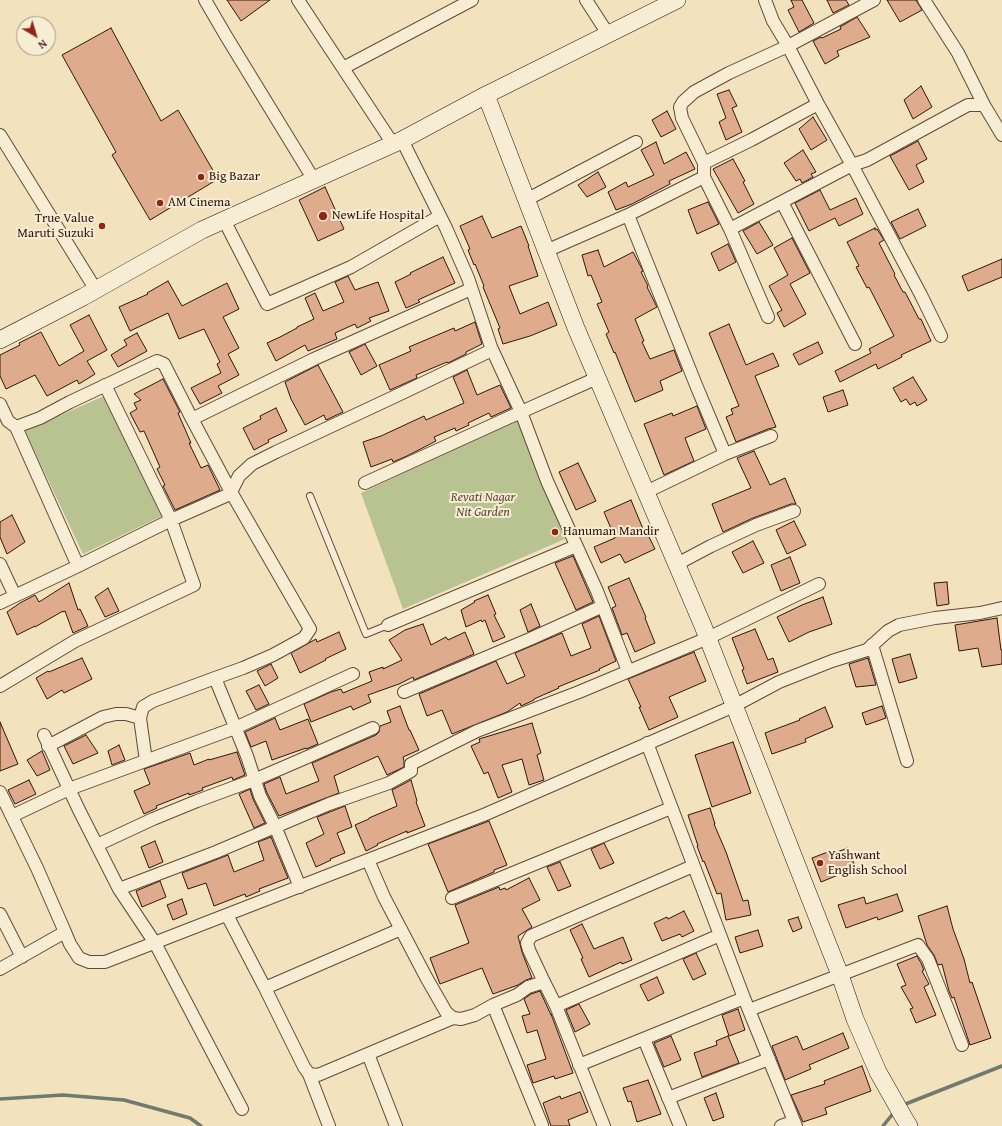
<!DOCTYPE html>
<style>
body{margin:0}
#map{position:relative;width:1002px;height:1126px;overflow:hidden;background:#f2e2bd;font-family:"Gentium Book Plus",serif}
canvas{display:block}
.north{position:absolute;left:16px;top:16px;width:40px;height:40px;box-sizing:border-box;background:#f7ecd4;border:1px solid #a89684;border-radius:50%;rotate:142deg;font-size:11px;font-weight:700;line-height:16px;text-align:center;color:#31160b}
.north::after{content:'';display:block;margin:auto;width:14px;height:18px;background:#8f2418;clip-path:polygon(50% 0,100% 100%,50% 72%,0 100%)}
</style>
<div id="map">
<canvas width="1002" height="1126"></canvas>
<div class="north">N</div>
</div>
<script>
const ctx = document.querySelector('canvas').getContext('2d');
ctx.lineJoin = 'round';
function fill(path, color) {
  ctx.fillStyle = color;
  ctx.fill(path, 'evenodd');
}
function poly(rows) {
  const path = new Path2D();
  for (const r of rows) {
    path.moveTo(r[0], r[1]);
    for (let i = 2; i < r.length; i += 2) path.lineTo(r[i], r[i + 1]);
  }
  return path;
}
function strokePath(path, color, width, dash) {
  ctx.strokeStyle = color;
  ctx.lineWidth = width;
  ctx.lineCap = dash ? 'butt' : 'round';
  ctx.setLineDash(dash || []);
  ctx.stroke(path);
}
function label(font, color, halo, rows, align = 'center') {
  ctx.font = font + ' "Gentium Book Plus",serif';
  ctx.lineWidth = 4;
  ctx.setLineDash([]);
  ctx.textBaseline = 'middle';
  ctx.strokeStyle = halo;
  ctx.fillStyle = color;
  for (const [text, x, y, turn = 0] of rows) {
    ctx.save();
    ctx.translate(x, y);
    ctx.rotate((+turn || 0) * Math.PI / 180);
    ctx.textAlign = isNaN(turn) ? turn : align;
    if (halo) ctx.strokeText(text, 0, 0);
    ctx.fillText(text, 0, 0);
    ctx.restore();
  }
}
fill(poly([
 [104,396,162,516,83,554,25,431],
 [517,420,565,539,403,609,361,493]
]), '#b9c392');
strokePath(poly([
 [0,1099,63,1095,124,1100,190,1118,201,1126],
 [903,1105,1002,1066],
 [883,1126,895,1111]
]), '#717a6f', 3.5);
const building = poly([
 [227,0,270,0,241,21,227,0],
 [791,0,802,0,814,23,799,32,788,10,794,7,791,0],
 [827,0,846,0,849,5,833,13,827,0],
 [887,0,916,0,922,10,900,22,887,0],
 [857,17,870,37,837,51,839,56,825,64,813,41,821,37,822,38,841,29,840,27,857,17],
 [111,28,161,121,178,110,218,179,150,220,112,155,116,152,62,55,111,28],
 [921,86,932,107,913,119,904,100,921,86],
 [729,90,737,106,732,108,742,132,726,140,719,122,726,118,717,94,729,90],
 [667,111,676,129,661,137,652,120,667,111],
 [813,117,827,140,811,150,799,129,813,117],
 [918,141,927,159,916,165,924,182,909,190,890,156,918,141],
 [656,142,664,164,686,152,695,169,669,181,670,184,632,204,616,210,608,192,626,182,628,187,654,175,641,150,656,142],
 [803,150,816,172,811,174,813,177,802,183,800,179,796,181,784,163,803,150],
 [733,159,745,181,743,182,754,204,738,213,713,169,733,159],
 [598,172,606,187,587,197,578,185,598,172],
 [325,187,344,229,318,241,299,200,325,187],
 [820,190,830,210,856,198,863,214,839,226,835,218,809,231,795,203,820,190],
 [708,202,719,224,697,234,688,210,708,202],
 [918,209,926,226,900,239,891,222,918,209],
 [482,216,492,238,521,226,529,246,528,246,538,276,509,286,520,314,548,302,557,325,530,336,503,344,498,329,500,328,483,287,484,286,475,264,474,265,468,250,470,249,460,226,482,216],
 [759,222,773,245,757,254,743,231,759,222],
 [875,228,875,230,877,229,884,240,879,243,895,274,894,275,903,292,905,292,919,319,921,319,931,341,901,355,902,357,878,369,876,364,840,382,835,371,871,353,869,349,894,336,869,287,867,288,856,267,859,266,847,242,875,228],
 [792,238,810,273,790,284,806,314,784,327,777,313,782,310,769,286,788,275,774,248,792,238],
 [728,244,736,262,719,271,711,253,728,244],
 [598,250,604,267,633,252,641,267,643,271,641,272,648,286,647,287,657,307,635,319,644,341,642,342,650,359,674,350,682,371,660,381,663,390,635,402,615,352,614,353,606,334,609,332,597,304,602,302,591,275,588,276,582,255,598,250],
 [443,257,455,283,418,300,420,302,406,308,395,282,411,274,410,273,443,257],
 [1002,259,1002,277,968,291,962,276,1002,259],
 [348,276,355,290,378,282,389,311,369,318,371,321,357,328,355,324,335,333,337,339,308,351,305,345,276,361,267,343,280,337,297,328,297,327,314,319,305,298,315,293,323,311,344,302,335,282,348,276],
 [168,281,182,306,227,283,239,309,223,317,239,348,228,354,239,375,218,386,222,393,200,404,191,388,221,373,217,364,220,362,204,329,179,339,168,313,130,331,119,307,148,294,147,293,168,281],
 [89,315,107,350,87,361,95,374,79,384,77,380,47,396,35,375,6,389,0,376,0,355,20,345,19,343,41,332,59,366,84,351,70,325,89,315],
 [475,322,482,344,466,352,466,354,448,363,447,362,416,375,417,378,390,390,379,365,411,351,409,347,454,328,455,331,475,322],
 [729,324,746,365,773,353,779,366,755,376,776,427,768,429,736,442,726,417,733,414,731,409,739,406,709,333,729,324],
 [137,333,147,351,118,367,111,355,127,345,124,340,137,333],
 [818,342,823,353,799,365,793,354,818,342],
 [365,344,377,366,361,375,349,352,365,344],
 [318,365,343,412,326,420,324,415,305,425,291,399,285,382,318,365],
 [467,370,477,395,500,385,511,408,491,417,489,413,468,423,469,425,456,431,455,428,434,437,436,441,407,456,393,462,392,459,371,467,363,442,381,436,424,416,426,420,464,403,453,377,467,370],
 [913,377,927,400,917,406,915,402,910,405,906,399,901,402,893,388,913,377],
 [163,379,180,412,178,413,191,443,189,443,201,468,208,465,220,490,175,510,163,486,165,485,157,469,160,467,144,431,140,432,130,413,137,409,134,403,141,400,134,394,163,379],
 [843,390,848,405,828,412,823,397,843,390],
 [697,406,706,429,685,438,694,461,664,475,644,424,672,413,673,416,697,406],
 [276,408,287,431,268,440,269,442,254,450,243,428,261,419,260,416,276,408],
 [754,451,770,485,785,478,796,504,791,504,753,518,723,532,712,504,751,488,737,458,754,451],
 [578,463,596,501,576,510,559,472,578,463],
 [631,500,646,536,648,535,655,549,625,563,620,554,601,563,594,547,615,538,604,512,631,500],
 [12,515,25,542,7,554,0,537,0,522,12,515],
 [794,521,806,545,787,554,776,530,794,521],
 [753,541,764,563,743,573,732,552,753,541],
 [573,556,593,602,576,610,555,563,573,556],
 [790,557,800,583,781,591,771,565,790,557],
 [629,578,646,617,645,618,655,643,635,652,627,633,622,635,612,608,616,606,608,587,629,578],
 [947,582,949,604,937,606,934,583,947,582],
 [69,583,78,610,80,609,88,626,73,633,65,611,63,612,63,611,35,627,35,626,17,635,7,612,20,603,35,595,39,602,69,583],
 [108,588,119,611,105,617,95,597,108,588],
 [488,595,496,614,494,615,505,637,493,642,485,620,482,622,481,620,466,627,461,610,475,602,474,601,488,595],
 [823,597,832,624,809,632,789,642,777,617,802,605,823,597],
 [531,604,540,626,528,632,520,610,531,604],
 [599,616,616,661,599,669,600,670,558,687,559,688,534,699,534,700,521,706,520,703,507,712,452,734,442,710,427,716,419,694,496,661,507,684,525,676,515,653,562,633,571,656,591,648,582,624,599,616],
 [997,618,1001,650,1002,650,1002,664,982,667,978,648,959,651,955,625,997,618],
 [423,624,431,645,446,637,448,640,465,632,474,654,414,680,413,677,399,684,368,695,371,702,353,710,351,706,311,722,304,704,331,692,341,689,343,693,372,681,369,672,383,667,383,669,402,660,389,640,405,630,423,624],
 [755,629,768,660,773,658,778,672,747,684,742,670,744,669,732,638,755,629],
 [339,632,346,649,325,659,326,660,300,673,291,653,316,639,317,642,339,632],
 [694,652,706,681,669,697,678,717,649,730,639,707,641,707,628,679,694,652],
 [910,654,917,678,899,683,892,659,910,654],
 [82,658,92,679,64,693,62,690,47,699,36,678,48,671,49,672,82,658],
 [868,658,876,685,856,687,849,664,868,658],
 [271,664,278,678,265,686,257,671,271,664],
 [259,685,269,704,256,710,246,691,259,685],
 [400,706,409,730,410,730,419,750,403,757,404,761,404,767,387,775,378,756,334,776,339,793,279,816,267,793,264,784,280,777,286,794,319,781,312,763,376,735,379,732,380,726,391,722,387,711,400,706],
 [882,706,886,718,866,725,862,713,882,706],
 [825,707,833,727,805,739,806,742,772,754,765,733,800,720,799,719,825,707],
 [275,718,280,730,308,719,318,744,306,749,306,748,272,760,266,741,251,747,245,732,275,718],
 [0,722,18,764,0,771,0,722],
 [532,723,541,753,537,755,544,780,529,785,522,759,502,765,512,792,498,798,488,772,484,774,471,746,480,742,479,739,532,723],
 [86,735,98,753,73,764,64,746,86,735],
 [733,742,751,793,712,807,695,755,733,742],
 [119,745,125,760,112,765,108,751,119,745],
 [42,751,50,770,37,776,27,760,42,751],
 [237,752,245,775,233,780,232,777,202,788,203,790,189,795,189,793,156,806,157,808,144,814,134,791,150,784,144,769,190,753,194,765,209,759,209,760,237,752],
 [29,780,36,794,15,804,8,790,29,780],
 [411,780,417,801,416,802,425,826,407,833,407,831,377,844,378,845,366,851,355,825,369,819,369,818,397,806,392,790,411,780],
 [250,789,253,799,265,823,254,828,239,794,250,789],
 [345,806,352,827,337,833,345,853,330,859,331,860,316,867,306,843,324,834,317,817,345,806],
 [710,808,715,824,714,824,726,852,743,901,748,900,751,915,726,920,721,893,717,894,704,861,703,862,697,846,698,846,688,815,710,808],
 [489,821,507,865,494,870,494,872,448,892,428,844,489,821],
 [271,837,288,878,259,889,260,891,246,897,245,894,214,906,206,883,188,889,182,873,228,855,234,872,264,860,258,842,271,837],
 [155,841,163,862,149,868,141,847,155,841],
 [604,843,614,863,600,869,591,849,604,843],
 [848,848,857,872,844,877,843,873,821,882,812,858,833,850,834,853,848,848],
 [560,862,571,886,558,891,547,867,560,862],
 [529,878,540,900,522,909,532,927,518,936,522,952,532,978,526,980,518,985,493,994,482,968,440,984,430,958,469,943,455,905,499,887,500,890,505,888,506,890,529,878],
 [160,881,166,897,142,907,136,891,160,881],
 [897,894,903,911,878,920,877,917,846,928,838,905,864,897,866,904,897,894],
 [182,899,187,914,173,920,167,905,182,899],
 [947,906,953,929,964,959,970,983,972,982,991,1038,970,1045,954,997,952,998,949,991,942,964,938,965,934,955,927,945,918,916,947,906],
 [684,911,694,931,682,937,680,934,662,941,654,923,667,917,668,919,684,911],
 [798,917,802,928,793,932,788,920,798,917],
 [582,924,594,949,623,937,632,960,622,964,621,962,589,977,581,959,583,958,570,930,582,924],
 [758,930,763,946,740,953,735,937,758,930],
 [696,953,706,974,693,980,683,959,696,953],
 [917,956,921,963,924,970,922,971,929,984,924,987,936,1015,916,1023,910,1009,913,1008,901,987,906,985,897,964,917,956],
 [657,977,664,993,648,1001,640,985,657,977],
 [540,991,551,1015,551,1014,573,1073,555,1079,554,1076,533,1083,527,1065,546,1059,537,1030,527,1033,522,1016,530,1014,524,999,531,994,540,991],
 [579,1004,590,1024,575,1032,566,1010,579,1004],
 [738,1009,745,1030,729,1036,722,1015,738,1009],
 [843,1033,849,1048,809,1065,811,1069,785,1080,772,1046,797,1036,803,1050,843,1033],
 [671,1036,681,1060,664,1067,654,1043,671,1036],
 [728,1036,739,1063,702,1077,694,1053,717,1045,716,1041,728,1036],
 [862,1066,871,1091,825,1108,827,1114,803,1122,791,1095,825,1084,824,1081,862,1066],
 [648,1080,661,1114,637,1122,631,1101,628,1102,623,1088,648,1080],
 [580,1092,588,1112,568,1120,570,1126,551,1126,543,1103,560,1096,561,1099,580,1092],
 [716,1093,724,1117,713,1121,704,1098,716,1093]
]);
fill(building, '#deac8c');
strokePath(building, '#31160b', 1);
const lane = poly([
 [310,496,366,634,388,625]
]);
const street = poly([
 [205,0,226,36,314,180],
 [298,0,393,144],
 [586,0,608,34],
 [765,0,773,21,788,46,818,104],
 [924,0,958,53,984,105,1002,135],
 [343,68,472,0],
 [0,135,96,290],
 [402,140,446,228,468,278,491,347,521,412,547,481,597,591,628,671],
 [704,163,751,140,818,104,852,165,730,229],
 [704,177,730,229,768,317],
 [526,200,636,142],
 [782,202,855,344],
 [628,215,696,385,725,454],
 [224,220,267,304,351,267,440,216],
 [546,251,628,215,704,177,704,163,682,118,680,107,683,102,694,92,729,73,788,46,874,0],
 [941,336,921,295,852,165,867,160,968,105,984,105],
 [0,404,8,421,16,427,40,418,70,402,157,361,164,364,192,419,231,492,310,629,304,638,273,655,243,668,215,678,247,756,260,796,275,826,300,887],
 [192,419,314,359,471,289],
 [16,427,78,566],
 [365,483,521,412,597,378],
 [646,492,725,454,771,436],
 [0,564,15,596],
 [677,564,711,546,756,525,794,511],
 [0,603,78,566,171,520,230,494,239,476,252,464,276,452,398,395,492,350],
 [388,625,576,546],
 [872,645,907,761],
 [0,686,75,641,194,585,171,520,105,385],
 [404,692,530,639,603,606],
 [44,735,78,808,119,889,155,943,242,1109],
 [647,743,744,998,796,1126],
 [48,746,103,717,116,714,126,714,140,718],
 [146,761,140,718,143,707,153,701,215,678],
 [0,792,37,868,65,932],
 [12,816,69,789,235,728,353,674],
 [97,845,153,819,197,801,254,780,296,762,373,728],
 [368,860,384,897,426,977,446,1012,453,1018,461,1019,475,1015,493,1005,517,995,528,987,544,982,556,1006,604,1126],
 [119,889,216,852,329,804,389,783,411,771,411,764,477,731,579,692,708,638,819,584],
 [452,898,671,808],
 [0,914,22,957],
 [227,915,265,988,401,929],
 [0,969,65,932,70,944,79,958,89,962,105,962,486,814,734,706,779,682,832,661,867,650,888,631,899,625,935,618,980,613,1002,608],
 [544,982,529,950,527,943,531,936,693,866],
 [265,988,304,1067,309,1074,318,1075,453,1018],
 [493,1005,542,1125],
 [556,1006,720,935],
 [749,1010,918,945,928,959,962,1045],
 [644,1039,680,1126],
 [368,1054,396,1126],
 [579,1065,744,998],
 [309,1074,329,1126],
 [668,1098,769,1059],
 [781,1126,794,1121]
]);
const secondary = poly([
 [486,95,576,328,703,626,840,975,855,1019,878,1072,904,1118,909,1126],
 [0,340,83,297,202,230,402,140,486,95,677,0]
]);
strokePath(lane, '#614938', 8);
strokePath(street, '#614938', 14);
strokePath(secondary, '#31160b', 18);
strokePath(lane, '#f7ecd4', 6);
strokePath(street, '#f7ecd4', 12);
strokePath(secondary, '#f7ecd4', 17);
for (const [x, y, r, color] of [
 [201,177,4,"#8f2418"],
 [160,203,4,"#8f2418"],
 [323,216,5,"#8f2418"],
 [102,226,4,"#8f2418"],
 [555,532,4,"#8f2418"],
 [820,863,4,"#8f2418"]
]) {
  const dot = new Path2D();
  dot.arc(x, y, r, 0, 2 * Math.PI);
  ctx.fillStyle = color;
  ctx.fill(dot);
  strokePath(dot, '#f7ecd4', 1.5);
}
label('13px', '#31160b', '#f7ecd4', [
 ["Big Bazar",209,177],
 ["AM Cinema",168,203],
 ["NewLife Hospital",332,216],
 ["True Value",94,219,"right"],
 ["Maruti Suzuki",94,234,"right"],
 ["Hanuman Mandir",563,532],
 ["Yashwant",828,856],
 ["English School",828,871]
], 'left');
label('italic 13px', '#5a4a34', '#f7ecd4', [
 ["Revati Nagar",483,498],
 ["Nit Garden",483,513]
]);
</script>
